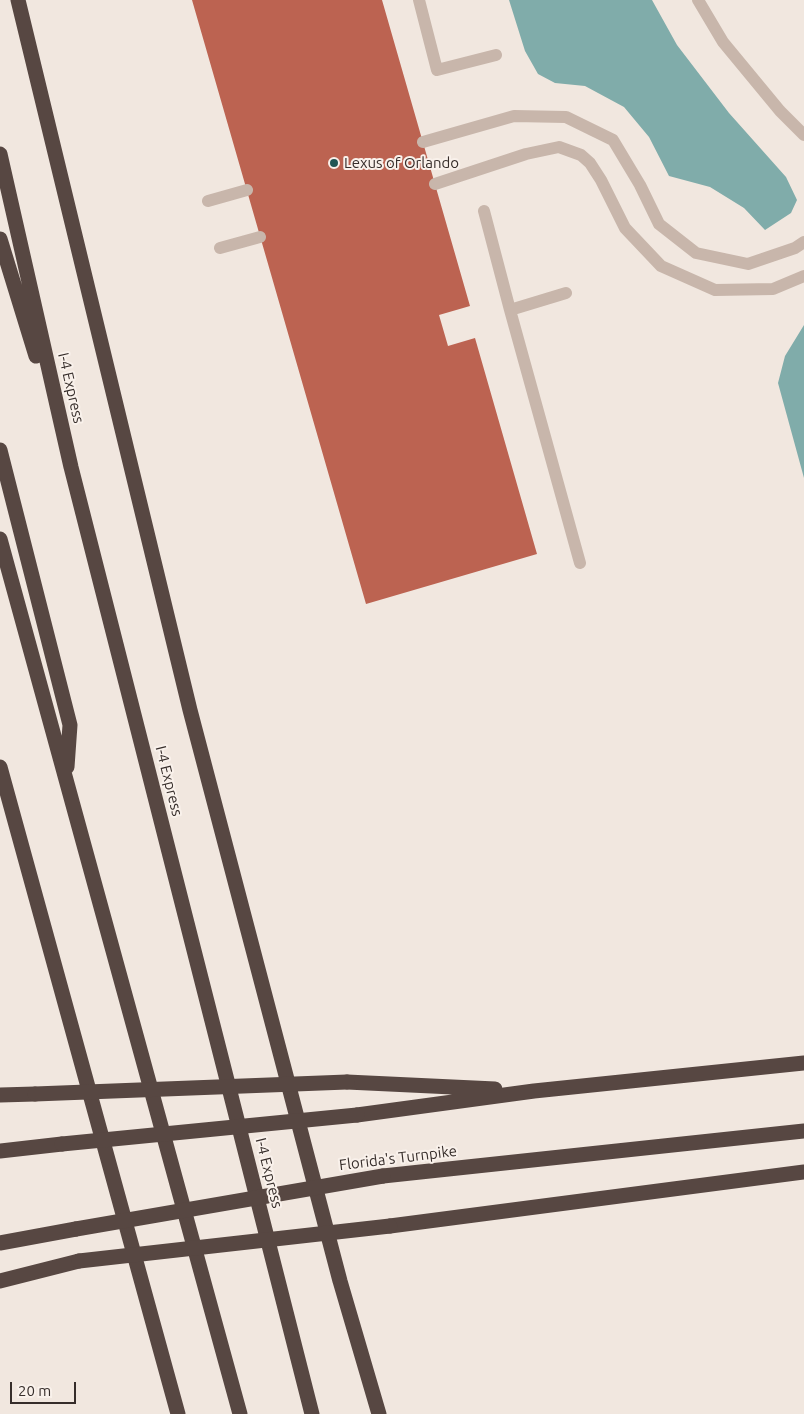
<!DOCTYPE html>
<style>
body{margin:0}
#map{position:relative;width:804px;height:1414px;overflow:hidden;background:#f1e7df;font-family:Ubuntu,sans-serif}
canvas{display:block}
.scale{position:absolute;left:10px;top:1382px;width:66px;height:22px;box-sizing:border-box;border:2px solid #362d2a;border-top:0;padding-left:6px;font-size:15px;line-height:18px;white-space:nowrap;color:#362d2a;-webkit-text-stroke:4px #f9f1eb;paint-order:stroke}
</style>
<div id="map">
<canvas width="804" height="1414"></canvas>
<div class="scale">20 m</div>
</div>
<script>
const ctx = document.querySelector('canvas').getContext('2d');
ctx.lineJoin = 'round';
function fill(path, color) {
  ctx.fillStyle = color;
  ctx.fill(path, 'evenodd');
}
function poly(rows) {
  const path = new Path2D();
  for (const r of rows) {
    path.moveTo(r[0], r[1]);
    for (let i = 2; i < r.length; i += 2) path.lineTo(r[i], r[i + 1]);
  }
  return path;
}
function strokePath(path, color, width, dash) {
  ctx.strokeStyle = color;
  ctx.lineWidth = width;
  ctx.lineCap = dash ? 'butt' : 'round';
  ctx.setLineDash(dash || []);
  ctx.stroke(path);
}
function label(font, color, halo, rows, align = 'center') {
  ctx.font = font + ' Ubuntu,sans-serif';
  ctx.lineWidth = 4;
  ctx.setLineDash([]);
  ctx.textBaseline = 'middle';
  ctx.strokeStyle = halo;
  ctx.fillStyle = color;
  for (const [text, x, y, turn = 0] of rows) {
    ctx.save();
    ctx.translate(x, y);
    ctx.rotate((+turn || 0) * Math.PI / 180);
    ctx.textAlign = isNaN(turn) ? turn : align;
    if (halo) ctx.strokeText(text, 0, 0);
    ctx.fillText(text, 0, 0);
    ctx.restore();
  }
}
fill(poly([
 [509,0,652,0,677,45,729,113,786,177,797,200,791,213,765,230,744,208,710,187,669,176,649,137,624,107,585,86,555,83,538,74,525,51],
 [804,325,804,478,778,383,785,356]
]), '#80acaa');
fill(poly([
 [192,0,382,0,470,306,439,315,448,346,475,338,537,554,366,604]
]), '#bc6351');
strokePath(poly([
 [419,0,437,70,496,55],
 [423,142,514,116,566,117,613,140,640,185,659,224,696,253,748,264,795,248,804,242],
 [435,184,526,154,559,147,581,155,590,163,601,180,625,228,661,266,715,290,773,289,804,276],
 [208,201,247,190],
 [484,211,510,310],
 [220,248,260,237],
 [566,293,510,310,580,563]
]), '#c8b6ab', 12);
strokePath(poly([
 [698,0,723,42,780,111,804,135]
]), '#c8b6ab', 12);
strokePath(poly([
 [18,0,190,710,340,1281,379,1414],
 [0,154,71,467,312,1414],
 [0,239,36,356],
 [0,450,70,725,67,767],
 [0,539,240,1414],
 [0,767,178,1414],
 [347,1082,495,1089],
 [0,1095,35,1094],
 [357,1115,534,1091,804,1063],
 [0,1151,62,1144],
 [383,1176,804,1131],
 [390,1226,804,1172],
 [0,1243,76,1229],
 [0,1281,79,1261]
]), '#574742', 15);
strokePath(poly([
 [35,1094,347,1082],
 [62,1144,357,1115],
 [76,1229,383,1176],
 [79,1261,390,1226]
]), '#574742', 15);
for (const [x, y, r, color] of [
 [334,163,5,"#225554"]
]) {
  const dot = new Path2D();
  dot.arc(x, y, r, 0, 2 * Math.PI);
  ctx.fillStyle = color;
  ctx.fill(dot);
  strokePath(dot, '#f9f1eb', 2);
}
label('15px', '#362d2a', '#f9f1eb', [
 ["Lexus of Orlando",344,163]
], 'left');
label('15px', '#362d2a', '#f9f1eb', [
 ["I-4 Express",71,388,77],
 ["I-4 Express",169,781,76],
 ["Florida's Turnpike",398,1158,-7],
 ["I-4 Express",269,1173,76]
]);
</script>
